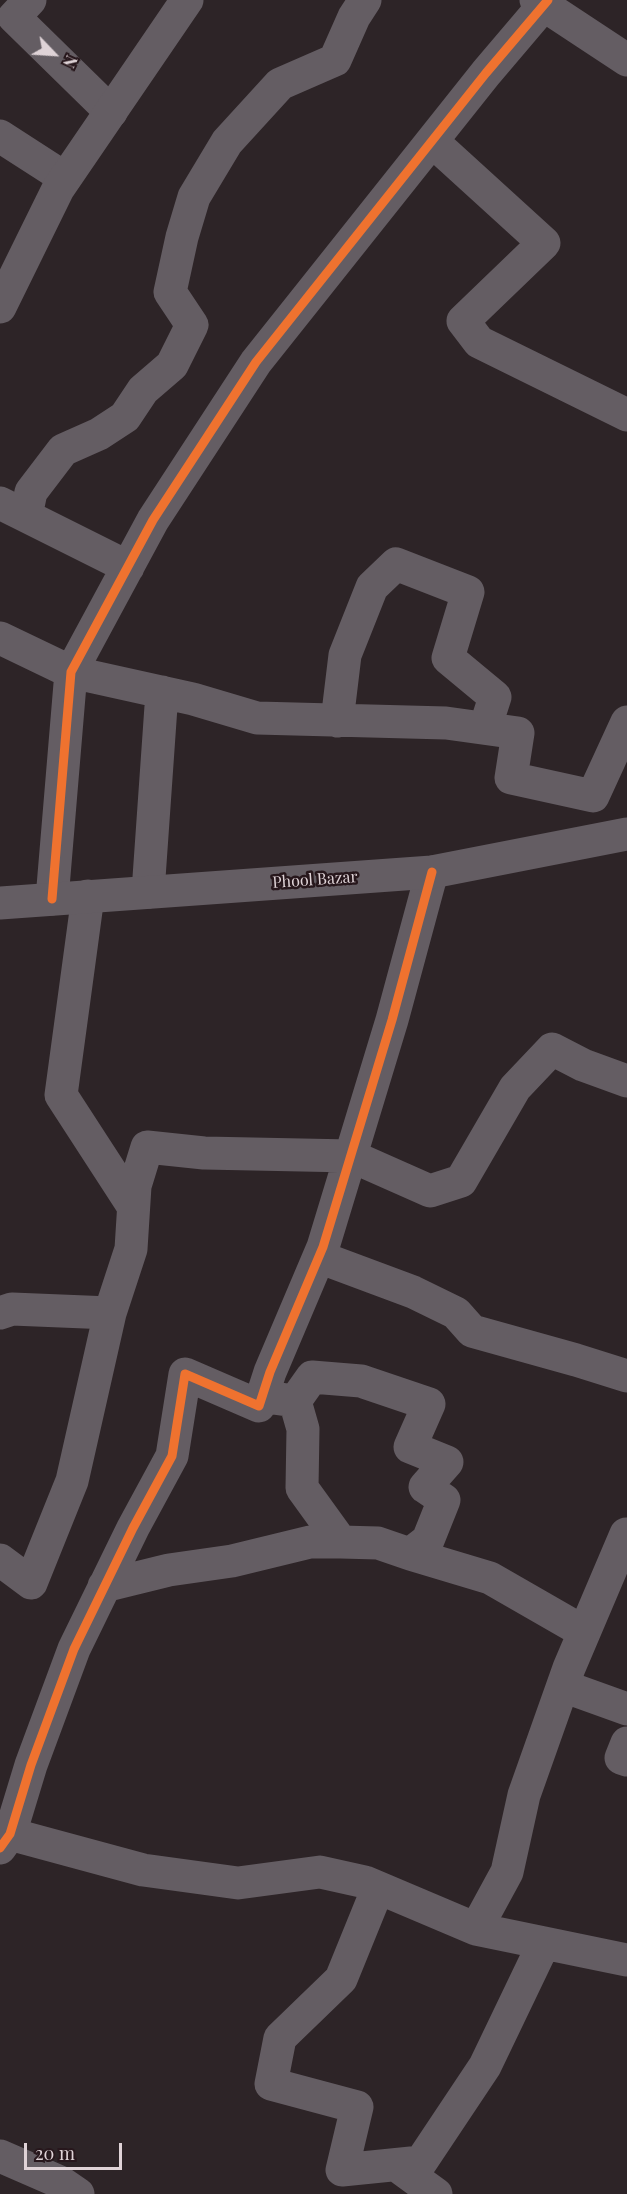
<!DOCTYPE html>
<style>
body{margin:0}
#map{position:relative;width:627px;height:2194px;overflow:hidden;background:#2d2427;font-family:"Playfair Display",serif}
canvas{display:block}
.north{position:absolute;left:24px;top:24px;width:60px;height:60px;-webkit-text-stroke:4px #27171c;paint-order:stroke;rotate:115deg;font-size:16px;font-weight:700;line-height:24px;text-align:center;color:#dfd3d7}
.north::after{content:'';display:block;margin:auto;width:21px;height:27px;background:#dfd3d7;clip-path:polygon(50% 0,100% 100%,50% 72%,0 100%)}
.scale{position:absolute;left:24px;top:2143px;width:98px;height:27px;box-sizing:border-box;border:3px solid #dfd3d7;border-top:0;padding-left:8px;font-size:18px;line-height:21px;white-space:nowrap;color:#dfd3d7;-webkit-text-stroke:4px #27171c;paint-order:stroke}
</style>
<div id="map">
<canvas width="627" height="2194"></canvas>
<div class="north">N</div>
<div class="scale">20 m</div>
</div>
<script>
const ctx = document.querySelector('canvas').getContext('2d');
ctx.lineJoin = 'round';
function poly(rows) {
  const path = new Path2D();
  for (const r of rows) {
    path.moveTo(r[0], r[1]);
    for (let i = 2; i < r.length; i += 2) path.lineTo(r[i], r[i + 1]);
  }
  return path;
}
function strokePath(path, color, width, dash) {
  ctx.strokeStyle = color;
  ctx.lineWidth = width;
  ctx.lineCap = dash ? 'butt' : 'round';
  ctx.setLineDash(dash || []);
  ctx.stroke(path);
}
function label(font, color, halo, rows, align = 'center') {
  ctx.font = font + ' "Playfair Display",serif';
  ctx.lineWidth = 5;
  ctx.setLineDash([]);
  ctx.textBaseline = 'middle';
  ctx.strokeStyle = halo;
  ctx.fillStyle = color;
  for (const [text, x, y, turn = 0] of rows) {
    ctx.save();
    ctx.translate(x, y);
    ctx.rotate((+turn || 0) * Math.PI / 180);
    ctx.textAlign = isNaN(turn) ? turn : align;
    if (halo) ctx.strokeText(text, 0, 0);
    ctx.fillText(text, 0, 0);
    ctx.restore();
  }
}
strokePath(poly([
 [30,0,14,17,111,112],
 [536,0,627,60],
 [0,136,65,178],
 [432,141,544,243,463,321,479,342,627,415],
 [0,503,26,516],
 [128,567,26,516,31,492,63,450,99,434,125,417,143,390,172,365,192,325,170,292,182,237,194,197,227,142,280,84,335,60,354,17,365,0],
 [0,638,71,672,193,699,257,718,446,723,518,733,511,778,593,796,627,722],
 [337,721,345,655,372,587,396,564,468,592,448,658,495,697,485,728],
 [148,892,162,692],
 [88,896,61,1095,133,1206],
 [52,899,71,672,153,520,256,362,486,73,548,0],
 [319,1257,413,1292,456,1313,472,1331,576,1360,627,1376],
 [0,1313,12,1309,110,1313,131,1249,135,1186,147,1147,204,1153,351,1156,430,1191,461,1181,515,1088,552,1049,583,1065,627,1081],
 [295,1401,312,1377,361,1381,429,1404,410,1447,447,1462,425,1487,444,1500,428,1540,410,1554,378,1543,341,1542],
 [410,1554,490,1578,584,1632],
 [0,1560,31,1583,72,1481,110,1313],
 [104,1586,169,1570,232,1561,310,1542,341,1542,302,1488,303,1429,295,1401,273,1398],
 [563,1686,627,1709],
 [627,1743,621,1758,627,1760],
 [10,1834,143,1870,238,1883,320,1872,365,1882,476,1929,627,1960],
 [0,1848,10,1834,31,1765,74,1649,133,1528,172,1456,185,1374,259,1406,270,1372,323,1247,392,1020,432,872],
 [378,1888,341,1979,280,2038,271,2084,357,2107,342,2170,421,2162,485,2066,544,1943],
 [476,1929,507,1872,524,1795,569,1668,626,1534],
 [0,2156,62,2183,78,2194],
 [396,2165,436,2194]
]), '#645d63', 33);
strokePath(poly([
 [0,307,58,189,187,0],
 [0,903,432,872,627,834]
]), '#645d63', 33);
strokePath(poly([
 [52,899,71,672,153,520,256,362,486,73,548,0],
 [0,1848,10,1834,31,1765,74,1649,133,1528,172,1456,185,1374,259,1406,270,1372,323,1247,392,1020,432,872]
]), '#ef722f', 9);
label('16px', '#dfd3d7', '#27171c', [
 ["Phool Bazar",315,880,-4]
]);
</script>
